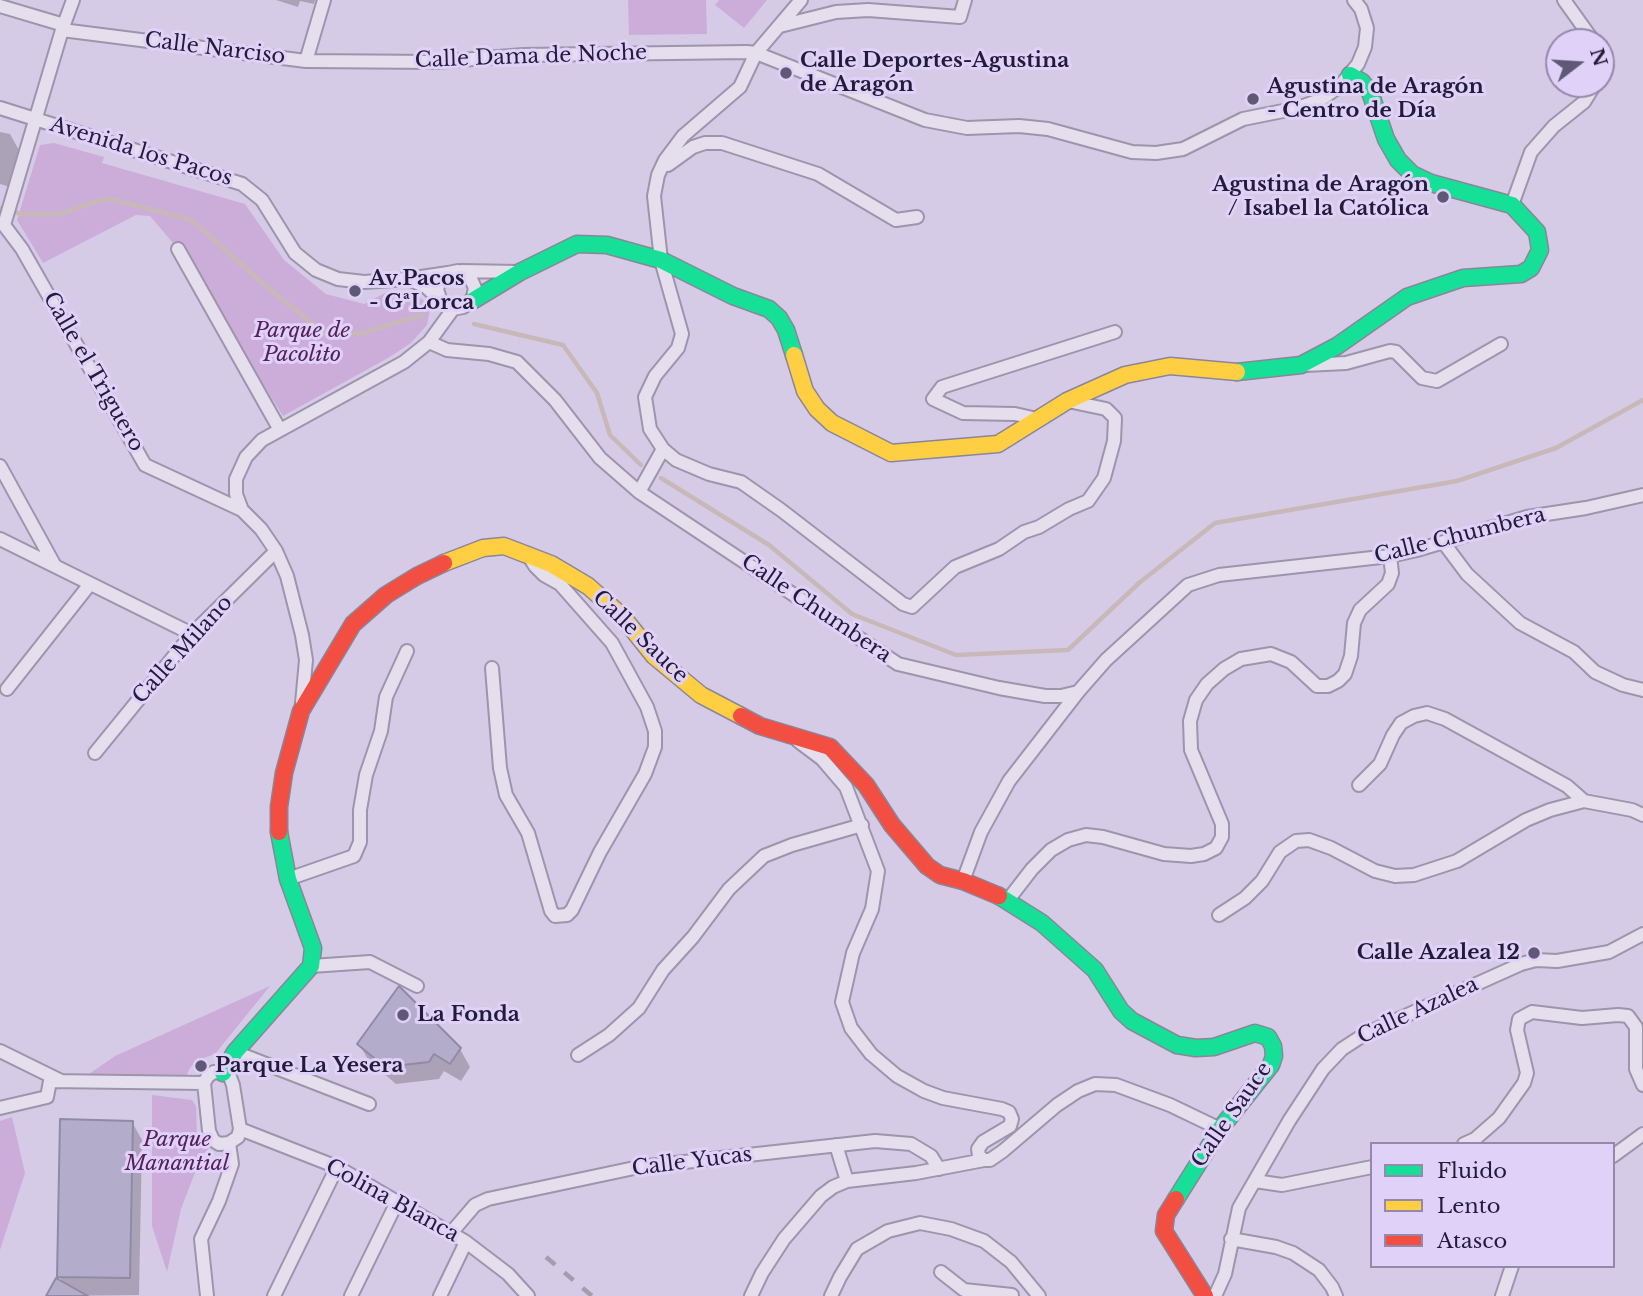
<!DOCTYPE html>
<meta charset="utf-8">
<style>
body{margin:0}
#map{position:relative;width:1643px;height:1296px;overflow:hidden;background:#d6cbe6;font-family:"Libre Baskerville",serif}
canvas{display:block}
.legend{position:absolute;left:1370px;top:1142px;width:245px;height:126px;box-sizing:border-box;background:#e0d1f8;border:2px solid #9489ac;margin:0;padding:9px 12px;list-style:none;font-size:21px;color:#211c3a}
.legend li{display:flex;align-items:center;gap:14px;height:35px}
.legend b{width:35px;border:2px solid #9489ac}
.north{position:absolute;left:1545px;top:28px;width:70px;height:70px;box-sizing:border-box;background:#e0d1f8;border:2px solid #9489ac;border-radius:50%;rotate:73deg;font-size:19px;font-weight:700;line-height:28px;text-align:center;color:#211c3a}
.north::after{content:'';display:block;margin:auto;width:24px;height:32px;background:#605976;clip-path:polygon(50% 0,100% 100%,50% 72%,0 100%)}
</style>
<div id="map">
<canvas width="1643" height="1296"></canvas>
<ul class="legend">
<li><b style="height:9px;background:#16e098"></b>Fluido</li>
<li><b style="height:9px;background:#ffcf43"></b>Lento</li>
<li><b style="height:9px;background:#f24e42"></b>Atasco</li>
</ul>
<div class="north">N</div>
</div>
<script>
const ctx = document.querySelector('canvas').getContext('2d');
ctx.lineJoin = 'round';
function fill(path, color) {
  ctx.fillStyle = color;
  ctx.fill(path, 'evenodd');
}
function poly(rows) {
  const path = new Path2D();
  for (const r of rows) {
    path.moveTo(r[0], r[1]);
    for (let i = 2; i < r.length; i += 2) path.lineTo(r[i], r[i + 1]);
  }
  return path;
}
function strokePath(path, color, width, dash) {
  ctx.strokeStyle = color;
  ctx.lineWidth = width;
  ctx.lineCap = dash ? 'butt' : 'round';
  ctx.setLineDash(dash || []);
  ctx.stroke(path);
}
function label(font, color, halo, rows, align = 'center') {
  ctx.font = font + ' "Libre Baskerville",serif';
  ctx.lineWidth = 6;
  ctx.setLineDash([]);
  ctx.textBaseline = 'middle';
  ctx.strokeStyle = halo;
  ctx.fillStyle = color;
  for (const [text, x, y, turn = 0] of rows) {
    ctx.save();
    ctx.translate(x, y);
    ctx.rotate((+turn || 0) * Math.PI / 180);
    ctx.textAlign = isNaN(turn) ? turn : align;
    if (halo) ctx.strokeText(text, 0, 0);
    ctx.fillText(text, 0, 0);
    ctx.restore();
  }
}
fill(poly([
 [628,0,706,0,707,34,629,35],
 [719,0,767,0,744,28,715,5],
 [54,143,104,157,102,163,245,204,284,260,326,294,364,304,385,293,412,293,431,305,427,325,411,343,388,358,283,416,178,249,150,216,136,215,43,263,17,220,40,145],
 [270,986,215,1054,198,1060,190,1068,184,1080,89,1074,115,1056],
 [152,1095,192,1100,196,1106,197,1137,209,1148,201,1157,181,1209,167,1272,152,1226],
 [12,1117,25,1173,0,1250,0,1121]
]), '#ccadda');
fill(poly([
 [276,0,315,0,314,4,300,1,298,7],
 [0,132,10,134,20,152,10,187,0,184],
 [359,1044,460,1049,470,1067,461,1081,444,1071,439,1079,396,1084,369,1061],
 [132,1122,142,1140,139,1295,48,1296,64,1284,59,1276]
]), '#0003');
strokePath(poly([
 [0,208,21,214,60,214,106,198,192,220,269,289,326,334,363,333,422,315],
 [474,324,563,345,597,393,610,435,641,465],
 [661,478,769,545,852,614,956,655,1068,650,1139,583,1215,523,1457,481,1556,448,1643,400]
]), '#c9b8b8', 4.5);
const building = poly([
 [399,986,461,1048,450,1064,434,1054,429,1062,385,1067,357,1044,399,986],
 [60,1119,133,1121,130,1278,57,1277,60,1119],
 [56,1278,88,1296,46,1296,56,1278]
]);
fill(building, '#b3acca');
strokePath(building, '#918aa6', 2);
const street = poly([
 [801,0,756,53,740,87,683,136,665,160,658,175,654,196,661,260,682,334,678,348,655,376,645,397,650,429,663,449,676,460,709,474,741,482,781,510,903,604,912,607,955,567,999,549,1024,532,1039,527,1069,509,1088,501,1104,478,1114,441,1115,418,1106,409,1068,401],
 [1564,0,1594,42],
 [0,6,64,25],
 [780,26,836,12,868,10,960,17,965,0],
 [62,30,306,61,324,0],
 [306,61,436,62,523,55,747,52,756,53,925,120,967,128,1019,126,1048,129,1132,152,1156,153,1183,149,1243,119,1298,108,1320,100,1340,86,1358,64,1365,47,1367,28,1361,9,1354,0],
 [0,108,242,184,262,200,295,253,316,270,338,279,364,282,408,279,448,273],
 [668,165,693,147,705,143,722,143,818,174,896,220,917,217],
 [1512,205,1531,152,1554,126,1584,102,1595,84],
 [4,225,22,249,145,465,242,510],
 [4,225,62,30,73,0],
 [178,249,280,430],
 [462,271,520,272],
 [409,279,426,287,445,305,453,309,463,307,472,301,475,288,470,277,458,271,448,273,440,280,437,289,440,299],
 [429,342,447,350,489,354,517,362,555,400,600,458,639,492,898,664,999,688,1045,696,1061,696,1078,692,1106,660,1188,585,1219,575,1390,556,1417,550,1527,517,1586,508,1643,495],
 [1305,365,1346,363,1390,351,1396,352,1422,378,1437,381,1501,344],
 [1037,419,1015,414,963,413,933,399,942,387,1115,332],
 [0,466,55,566],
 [639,492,663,449],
 [0,539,192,634],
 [1443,542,1467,574,1520,623,1574,652,1595,672,1623,685,1643,690],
 [492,668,500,768,506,795,528,833,551,911,555,916,567,915,572,910,600,852,645,774,655,747,655,731,647,707,612,643,560,584,544,575,535,566,528,555],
 [7,689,90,584],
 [302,703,306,660,302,635,287,576,276,551,261,529,242,510,236,494,236,479,246,457,262,440,404,362,429,342,453,309],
 [798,741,822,759,846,787,878,871,872,909,853,953,842,1002,851,1028,871,1054,897,1076,924,1091,943,1098,1002,1109,1009,1112,1012,1119,1010,1126,983,1142,978,1149,979,1156,984,1160,990,1160,1003,1151,1057,1105,1078,1091,1095,1084,1116,1085,1170,1105,1220,1129],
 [95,753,192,634,276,551],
 [1359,785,1380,764,1393,735,1401,723,1414,716,1427,713,1445,719,1567,786,1584,801,1632,810,1643,815],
 [288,879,354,856,360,842,360,810,366,775,381,731,386,697,407,651],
 [963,881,981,832,1009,781,1078,692],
 [1008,900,1032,869,1051,850,1068,840,1086,835,1103,837,1164,854,1191,856,1204,854,1216,848,1222,837,1222,824,1191,750,1190,721,1196,700,1207,684,1224,669,1241,659,1271,654,1291,662,1317,686,1328,686,1338,681,1345,674,1351,656,1354,623,1360,610,1388,584,1392,573,1390,556],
 [1219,915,1245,898,1262,881,1280,852,1296,841,1309,840,1331,848,1375,871,1395,876,1414,875,1457,861,1526,820,1550,810,1584,801],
 [311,966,370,962,417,986],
 [0,1051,61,1081],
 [235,1052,369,1104],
 [578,1055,609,1035,639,1008,663,970,693,937,729,889,764,856,792,845,862,825],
 [214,1072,223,1073,230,1077,233,1085,240,1129,238,1137,229,1143,219,1144,213,1140,209,1131,204,1083,208,1076,214,1072],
 [0,1108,47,1097,50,1081,204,1083],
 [240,1129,337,1167,466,1242,508,1274,528,1296],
 [1464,1144,1475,1139,1499,1118,1524,1083,1527,1073,1517,1030,1519,1019,1532,1012,1582,1018,1618,1015,1628,1016,1636,1027,1636,1069,1643,1085],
 [836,1145,847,1181],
 [1613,1156,1643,1134],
 [1255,1181,1282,1185,1372,1167],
 [451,1233,475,1205,488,1199,639,1167,875,1141,911,1144,931,1156,939,1169],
 [1231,1239,1276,1247,1293,1253,1319,1270,1332,1287,1336,1296],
 [941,1272,964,1290,1012,1295],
 [207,1296,201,1239,219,1201,232,1164,229,1143],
 [274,1296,337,1167],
 [351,1296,397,1202],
 [440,1296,466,1242],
 [751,1296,762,1273,784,1239,821,1196,833,1187,847,1181,916,1173,984,1160],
 [831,1296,840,1277,857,1249,888,1231,920,1223,951,1229,984,1241,1011,1262,1039,1296],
 [1215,1296,1225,1274,1239,1208,1289,1121,1323,1069,1342,1049,1365,1034,1521,964,1536,960,1557,961,1609,952,1643,934],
 [1502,1296,1512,1266]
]);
const fast = poly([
 [472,301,520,272,577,244,607,245,661,260,733,296,769,309,779,318,786,330,794,355],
 [1237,372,1301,365,1337,346,1407,297,1463,278,1521,274,1531,268,1540,250,1537,232,1512,205,1431,183,1412,174,1398,160,1386,139,1370,92,1362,82,1350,75],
 [999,896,1042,923,1095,970,1121,1011,1132,1021,1177,1045,1196,1048,1214,1047,1255,1033,1268,1037,1273,1046,1274,1056,1271,1065,1220,1129,1176,1199],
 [223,1073,235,1052,311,966,313,948,288,879,279,832]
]);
const slow = poly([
 [794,355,805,391,817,409,832,423,891,453,998,444,1067,401,1125,375,1170,366,1237,372],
 [444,563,483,548,504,546,551,564,588,586,622,616,654,656,701,695,741,716]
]);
const jam = poly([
 [741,716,760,726,830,747,866,785,892,825,927,866,940,875,963,881,999,896],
 [279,832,279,807,284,773,301,711,353,624,386,595,417,576,444,563],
 [1176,1199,1166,1215,1164,1231,1205,1296]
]);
strokePath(street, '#9c95ab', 16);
strokePath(fast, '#8b859a', 19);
strokePath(slow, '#8b859a', 19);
strokePath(jam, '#8b859a', 19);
strokePath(street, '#e4deed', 12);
strokePath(fast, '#16e098', 16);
strokePath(slow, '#ffcf43', 16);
strokePath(jam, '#f24e42', 16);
strokePath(poly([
 [546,1257,592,1296]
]), '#a39eac', 4.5, [12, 12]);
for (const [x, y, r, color] of [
 [786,73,7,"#605976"],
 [1253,99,7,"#605976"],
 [1443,197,7,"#605976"],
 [355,291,7,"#605976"],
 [1534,953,7,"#605976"],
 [403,1015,7,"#605976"],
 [201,1066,7,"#605976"]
]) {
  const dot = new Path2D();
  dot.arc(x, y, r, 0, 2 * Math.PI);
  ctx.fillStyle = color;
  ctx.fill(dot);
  strokePath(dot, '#e0d1f8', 2.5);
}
label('21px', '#211c3a', '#e0d1f8', [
 ["Calle Narciso",215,49,7],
 ["Calle Dama de Noche",531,57,-2],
 ["Avenida los Pacos",141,152,17],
 ["Calle el Triguero",93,372,60],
 ["Calle Chumbera",1460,536,-14],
 ["Calle Chumbera",816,609,34],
 ["Calle Sauce",640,637,44],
 ["Calle Milano",183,650,-48],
 ["Calle Azalea",1418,1011,-25],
 ["Calle Sauce",1232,1115,-55],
 ["Calle Yucas",692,1162,-7],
 ["Colina Blanca",392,1201,29]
]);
label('bold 21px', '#211c3a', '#e0d1f8', [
 ["Calle Deportes-Agustina",800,61],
 ["de Aragón",800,85],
 ["Agustina de Aragón",1267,87],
 ["- Centro de Día",1267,111],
 ["Agustina de Aragón",1429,185,"right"],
 ["/ Isabel la Católica",1429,209,"right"],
 ["Av.Pacos",369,279],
 ["- GªLorca",369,303],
 ["Calle Azalea 12",1520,953,"right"],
 ["La Fonda",417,1015],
 ["Parque La Yesera",215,1066]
], 'left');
label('italic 21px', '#542158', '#e0d1f8', [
 ["Parque de",302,331],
 ["Pacolito",302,355],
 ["Parque",177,1140],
 ["Manantial",177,1164]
]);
</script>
